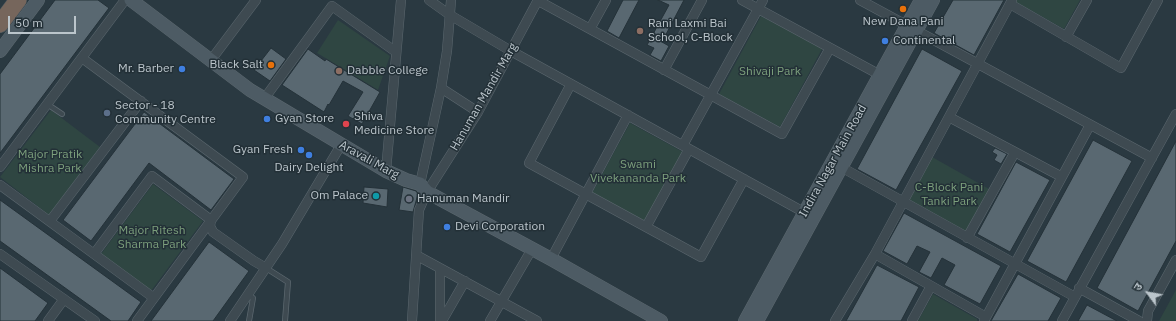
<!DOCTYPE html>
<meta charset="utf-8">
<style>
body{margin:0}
#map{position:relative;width:1176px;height:321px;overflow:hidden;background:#2a3941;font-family:"IBM Plex Sans","Noto Sans Devanagari",sans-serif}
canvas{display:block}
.north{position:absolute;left:1128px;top:273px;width:40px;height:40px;-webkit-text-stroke:3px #233037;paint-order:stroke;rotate:302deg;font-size:11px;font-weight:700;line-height:16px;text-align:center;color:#bbc5cb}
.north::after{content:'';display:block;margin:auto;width:14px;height:18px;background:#bbc5cb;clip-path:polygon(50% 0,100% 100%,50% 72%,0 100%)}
.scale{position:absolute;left:8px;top:16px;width:68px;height:18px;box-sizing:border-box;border:2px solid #bbc5cb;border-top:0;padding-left:5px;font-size:12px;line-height:14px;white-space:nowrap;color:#bbc5cb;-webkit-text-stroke:3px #233037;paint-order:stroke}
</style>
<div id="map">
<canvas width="1176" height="321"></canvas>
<div class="north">उ</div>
<div class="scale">50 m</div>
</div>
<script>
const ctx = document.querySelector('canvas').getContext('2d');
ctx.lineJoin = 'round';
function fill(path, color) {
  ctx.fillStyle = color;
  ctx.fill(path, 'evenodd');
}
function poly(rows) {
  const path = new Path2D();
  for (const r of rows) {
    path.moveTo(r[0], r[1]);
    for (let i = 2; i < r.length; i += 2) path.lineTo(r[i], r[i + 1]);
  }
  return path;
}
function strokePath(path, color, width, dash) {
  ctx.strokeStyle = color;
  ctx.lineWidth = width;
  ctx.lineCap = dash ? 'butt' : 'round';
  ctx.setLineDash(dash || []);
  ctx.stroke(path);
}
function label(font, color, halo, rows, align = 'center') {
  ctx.font = font + ' "IBM Plex Sans",sans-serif';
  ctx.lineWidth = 3;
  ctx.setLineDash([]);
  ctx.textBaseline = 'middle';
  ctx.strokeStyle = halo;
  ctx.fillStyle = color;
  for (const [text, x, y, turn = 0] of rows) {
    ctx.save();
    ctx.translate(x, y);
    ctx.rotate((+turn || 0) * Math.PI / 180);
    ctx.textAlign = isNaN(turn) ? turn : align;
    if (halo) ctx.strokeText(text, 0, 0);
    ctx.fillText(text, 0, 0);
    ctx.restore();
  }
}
fill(poly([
 [1017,0,1080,0,1064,29,1016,2],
 [761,16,822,49,780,127,719,94],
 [338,20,390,56,378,90,317,53],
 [51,110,100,147,49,215,0,177],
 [630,123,683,152,645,221,592,193],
 [932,157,989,189,966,231,909,200],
 [153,184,203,221,151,291,101,254],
 [1176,290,1176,321,1159,321],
 [933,294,977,319,977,321,918,321]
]), '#2f4642');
const building = poly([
 [55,0,98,0,109,8,0,153,0,74,55,0],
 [623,0,639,0,619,38,607,31,623,0],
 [658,0,684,0,662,42,669,46,661,61,650,55,654,48,647,45,669,5,658,0],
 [953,0,1004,0,974,55,934,33,953,0],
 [271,48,286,59,270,81,254,70,271,48],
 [308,49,325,61,326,59,380,92,362,124,348,116,363,92,343,81,329,105,328,104,324,112,282,85,308,49],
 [922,49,962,71,896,190,857,169,922,49],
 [144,112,234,179,211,210,149,163,91,241,63,220,144,112],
 [1093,140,1132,161,1066,282,1027,261,1093,140],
 [1176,141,1176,241,1138,311,1097,288,1176,141],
 [995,148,1007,154,1001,164,994,160,997,155,992,152,995,148],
 [1016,162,1050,180,1010,252,977,234,1016,162],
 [364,187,388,189,387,207,363,203,364,187],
 [403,187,416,191,418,194,413,212,399,210,403,187],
 [0,200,141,302,128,321,111,321,0,241,0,200],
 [904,213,1001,266,980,304,944,285,955,265,942,258,931,278,919,272,930,252,917,246,907,264,883,251,904,213],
 [209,242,249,271,213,321,151,321,209,242],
 [877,265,919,287,901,321,846,321,877,265],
 [0,268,48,303,35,321,0,321,0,268],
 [1018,274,1061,298,1048,321,991,321,1018,274],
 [1087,305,1117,321,1078,321,1087,305]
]);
fill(building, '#596871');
strokePath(building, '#253239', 1);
const lane = poly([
 [47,104,62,114],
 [266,268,288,282,285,321],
 [248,294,253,298,249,321]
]);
const street = poly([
 [429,0,450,15,511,51,809,215],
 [537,0,782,134,830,48],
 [742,0,880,75],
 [860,0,1152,158],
 [1010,4,1121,68,1158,0],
 [590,29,606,0],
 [1066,37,1087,0],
 [82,58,243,177,137,321],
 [211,60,256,0],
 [664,70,702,0],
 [571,84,529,163,701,257,744,179],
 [441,88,478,112],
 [264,99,332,6,396,52],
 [949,117,1062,177],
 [683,145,763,0],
 [0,167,125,0],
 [841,167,1075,297],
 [386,171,401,0],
 [420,184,441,88,447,51,451,0],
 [0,185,154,298],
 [50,221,141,101],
 [646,227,689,149],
 [967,238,1015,152],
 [0,254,95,321],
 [94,254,152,176,211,220,210,226,213,232,254,261,266,268],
 [875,254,986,317],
 [416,255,537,321],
 [551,259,628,115],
 [1079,288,1139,321],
 [48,321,64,299],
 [230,321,282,244,341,145],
 [412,321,419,210,427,192,478,112,538,0],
 [440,321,440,268],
 [442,321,465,281],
 [490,321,532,249],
 [835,321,875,254,1012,0],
 [912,321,931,286],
 [984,321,1090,125],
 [1062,321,1176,114],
 [1147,321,1148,311,1176,260]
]);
const secondary = poly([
 [131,0,250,90,386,171,406,180,420,184,427,192,551,259,661,321],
 [0,51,38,0],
 [745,321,921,0],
 [757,321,933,0]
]);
const highway = poly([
 [0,24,18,0]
]);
strokePath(lane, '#5c686f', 6);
strokePath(street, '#5c686f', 10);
strokePath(secondary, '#5c686f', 14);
strokePath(highway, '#49555c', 18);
strokePath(lane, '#3e4a51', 4.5);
strokePath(street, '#3e4a51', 9);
strokePath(secondary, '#4d5b64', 13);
strokePath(highway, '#76665c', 17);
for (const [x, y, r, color] of [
 [903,9,4,"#e8710a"],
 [640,31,4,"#8d6e63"],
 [885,41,4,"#3f7fe0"],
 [271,65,4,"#e8710a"],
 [182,69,4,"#3f7fe0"],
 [339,71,4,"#8d6e63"],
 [107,113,4,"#5c6f8a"],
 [267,119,4,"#3f7fe0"],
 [346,124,4,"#e0444e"],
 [301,150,4,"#3f7fe0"],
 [309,155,4,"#3f7fe0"],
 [376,196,4,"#0f9aa8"],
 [409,199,4,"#6b7280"],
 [447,227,4,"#3f7fe0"]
]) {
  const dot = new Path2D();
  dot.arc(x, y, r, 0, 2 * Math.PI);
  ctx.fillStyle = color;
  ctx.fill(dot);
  strokePath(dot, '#233037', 1.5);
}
label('12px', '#bbc5cb', '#233037', [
 ["New Dana Pani",903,22,"center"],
 ["Rani Laxmi Bai",648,24],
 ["School, C-Block",648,38],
 ["Continental",893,41],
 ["Black Salt",263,65,"right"],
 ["Mr. Barber",174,69,"right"],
 ["Dabble College",347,71],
 ["Sector - 18",115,106],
 ["Community Centre",115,120],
 ["Shiva",354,117],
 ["Medicine Store",354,131],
 ["Gyan Store",275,119],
 ["Gyan Fresh",293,150,"right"],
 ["Dairy Delight",309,168,"center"],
 ["Om Palace",368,196,"right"],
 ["Hanuman Mandir",417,199],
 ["Devi Corporation",455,227]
], 'left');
label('12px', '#7c9f7c', '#233037', [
 ["Shivaji Park",770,72],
 ["Major Pratik",50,155],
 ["Mishra Park",50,169],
 ["Swami",638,165],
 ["Vivekananda Park",638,179],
 ["C-Block Pani",949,188],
 ["Tanki Park",949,202],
 ["Major Ritesh",152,231],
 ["Sharma Park",152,245]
]);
label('12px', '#bbc5cb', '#233037', [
 ["Hanuman Mandir Marg",484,97,-60],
 ["Aravali Marg",369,160,29],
 ["Indira Nagar Main Road",833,161,-61]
]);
</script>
